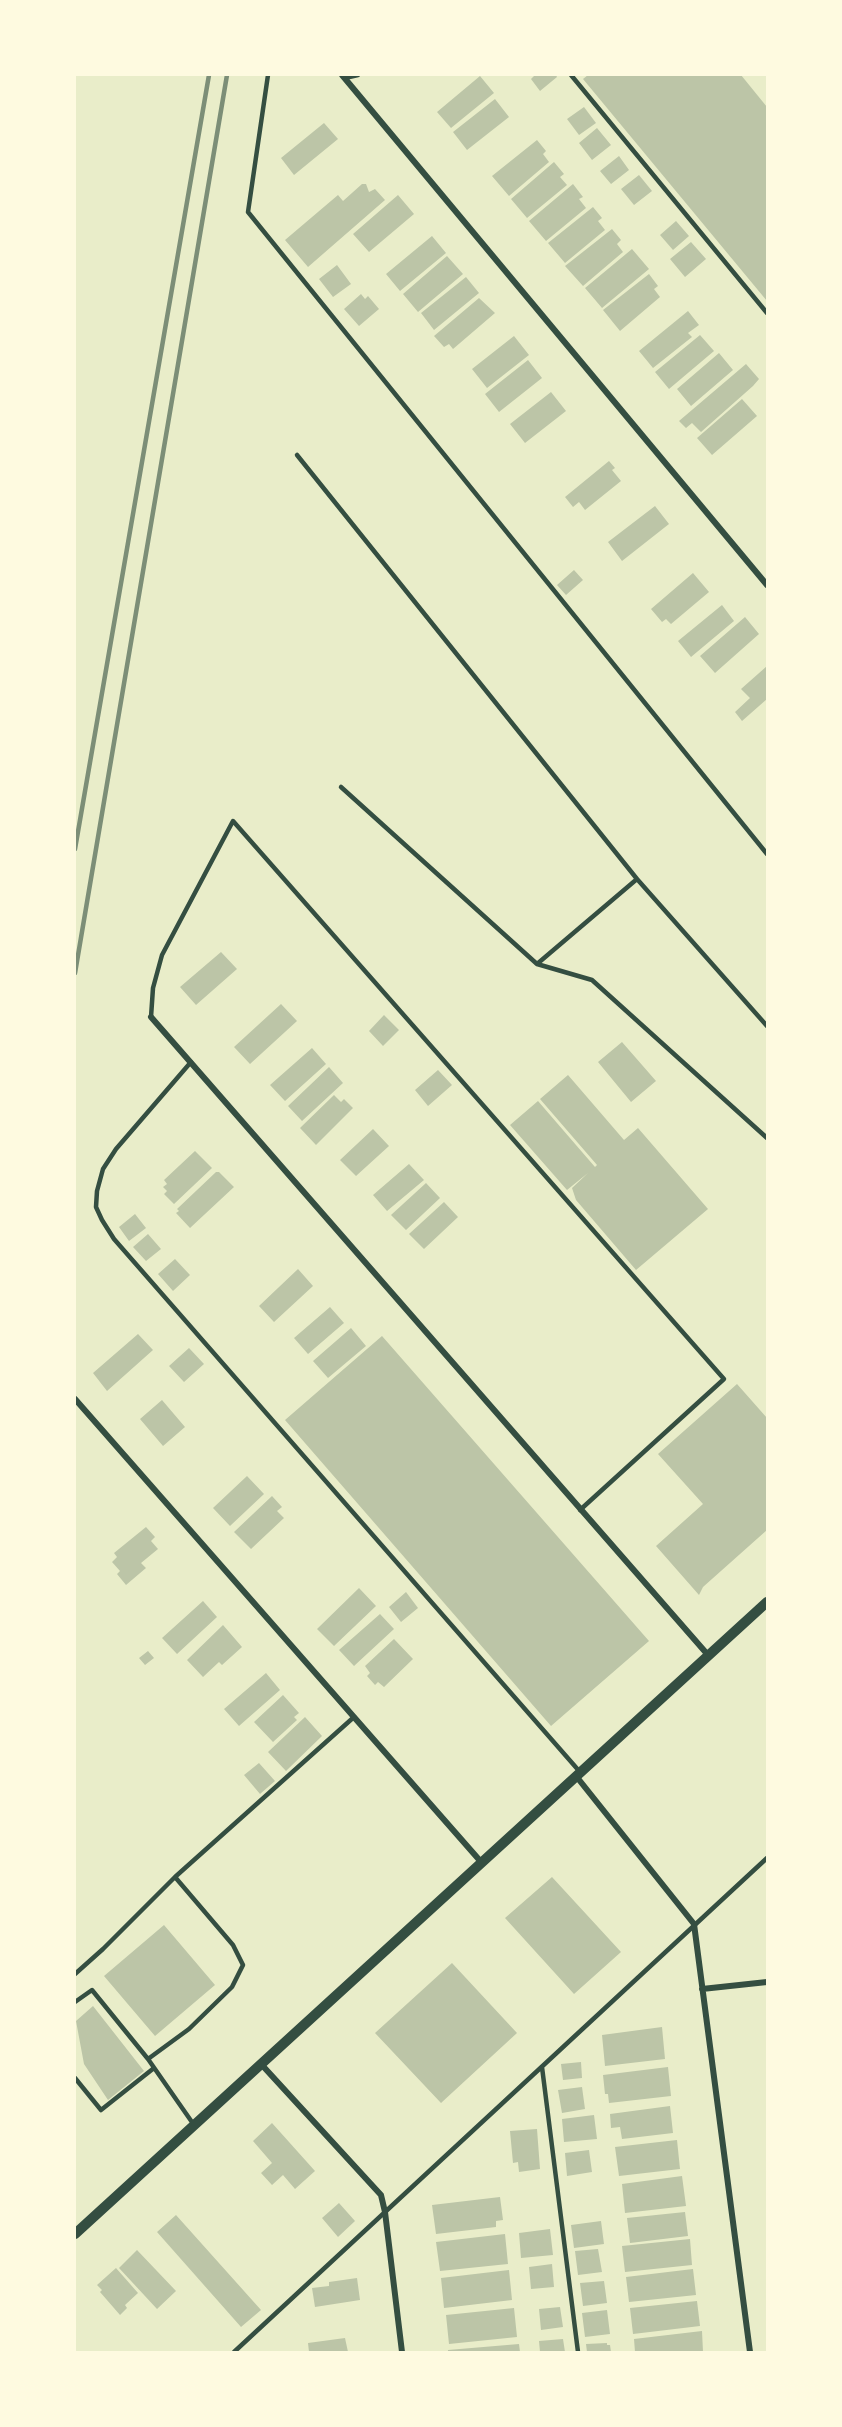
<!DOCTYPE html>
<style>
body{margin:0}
#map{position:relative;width:842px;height:2427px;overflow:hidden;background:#e9edc9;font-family:"Space Grotesk",sans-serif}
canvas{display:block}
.frame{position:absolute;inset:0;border:76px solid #fefae0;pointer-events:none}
</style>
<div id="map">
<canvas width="842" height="2427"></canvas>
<div class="frame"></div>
</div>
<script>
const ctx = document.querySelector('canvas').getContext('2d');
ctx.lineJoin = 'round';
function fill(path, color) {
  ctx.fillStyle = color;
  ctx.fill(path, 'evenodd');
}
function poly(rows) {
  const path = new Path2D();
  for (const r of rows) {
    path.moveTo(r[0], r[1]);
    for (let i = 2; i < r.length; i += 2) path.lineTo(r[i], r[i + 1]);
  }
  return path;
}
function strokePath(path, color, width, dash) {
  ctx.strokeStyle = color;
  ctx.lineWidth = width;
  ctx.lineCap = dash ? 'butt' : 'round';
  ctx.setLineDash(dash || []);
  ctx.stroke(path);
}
fill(poly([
 [535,75,556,75,557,77,540,91,531,79],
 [588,75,741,75,767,107,767,301,583,79],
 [480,76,494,93,451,128,437,112],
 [495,99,509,117,467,150,453,132],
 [584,107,596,123,579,135,567,119],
 [324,123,338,139,294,175,281,158],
 [597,128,611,145,592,160,579,143],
 [537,140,546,151,543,154,549,162,509,196,492,176],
 [619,156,629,170,611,184,600,171],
 [554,162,564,174,560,177,567,185,527,218,511,199],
 [639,175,652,191,634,205,621,189],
 [362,184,366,184,369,192,375,189,385,200,308,267,285,240,338,195,343,201],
 [573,184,583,197,579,199,586,208,546,241,529,221],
 [398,195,414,214,369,252,353,234],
 [593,207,602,218,598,221,605,230,565,263,548,243],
 [676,221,689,236,673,250,660,235],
 [612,229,621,240,617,244,623,252,583,286,565,266],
 [432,236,446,253,400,291,386,274],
 [691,242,706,259,685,277,670,259],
 [632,249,649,269,602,308,585,288],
 [447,256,463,274,418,312,403,294],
 [337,265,351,284,333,297,319,279],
 [649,274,658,286,654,289,660,297,620,331,603,310],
 [466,277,479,293,434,330,421,313],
 [361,294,365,299,368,296,379,309,359,326,344,309],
 [479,298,495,313,453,349,449,344,444,347,434,336],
 [688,311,699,325,688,333,692,337,653,368,639,351],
 [700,335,714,351,669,389,655,372],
 [514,336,529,355,487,388,472,369],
 [719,353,733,370,691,406,677,389],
 [528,360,542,378,499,412,485,394],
 [746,364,759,379,753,386,701,432,692,423,686,428,679,421],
 [551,392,566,411,525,443,510,424],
 [742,399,757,416,712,455,697,438],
 [609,461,615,468,612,470,621,481,585,510,579,502,573,507,565,497],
 [655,506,669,524,622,561,608,542],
 [574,570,583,580,566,595,557,585],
 [693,573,709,592,671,624,666,619,662,622,651,609],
 [722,605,734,621,691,657,678,641],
 [745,617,759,634,715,673,700,656],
 [767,666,767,699,742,721,735,712,750,698,741,689],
 [221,952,237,969,196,1005,180,987],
 [281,1004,297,1021,250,1064,234,1047],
 [384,1015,399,1030,383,1046,369,1031],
 [622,1042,656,1081,631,1102,598,1062],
 [312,1048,326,1064,285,1101,270,1085],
 [329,1067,343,1083,302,1121,288,1106],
 [438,1070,452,1085,428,1106,415,1090],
 [568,1075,624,1140,638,1128,708,1209,636,1270,576,1200,572,1188,588,1173,567,1190,510,1125,538,1101,595,1167,597,1165,540,1099],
 [334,1095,341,1102,344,1099,353,1108,316,1145,300,1128],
 [373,1129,389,1146,356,1176,340,1160],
 [195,1151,212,1168,174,1204,164,1194,167,1191,163,1187,167,1184,164,1180],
 [409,1164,424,1180,387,1211,373,1195],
 [216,1172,219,1172,234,1187,190,1228,176,1213,179,1211,177,1209],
 [426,1183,440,1198,406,1230,391,1215],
 [444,1202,458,1217,424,1249,409,1234],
 [135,1214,146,1228,129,1241,119,1227],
 [148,1234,161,1249,146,1261,133,1247],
 [175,1259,190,1275,173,1291,158,1274],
 [298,1269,313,1286,274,1322,259,1306],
 [330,1307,344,1323,308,1354,294,1338],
 [351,1328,366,1346,328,1378,313,1361],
 [138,1334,153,1350,107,1391,93,1373],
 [382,1336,649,1641,551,1726,285,1420],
 [189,1348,204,1364,184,1382,169,1366],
 [737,1384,767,1418,767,1530,703,1587,699,1595,656,1546,703,1504,658,1454],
 [162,1400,185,1427,163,1446,140,1419],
 [247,1476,264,1494,230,1526,213,1508],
 [272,1496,282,1507,277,1511,284,1518,251,1549,234,1532],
 [146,1527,155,1537,151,1541,158,1549,141,1563,146,1568,126,1585,117,1574,120,1571,112,1562,117,1557,114,1553],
 [359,1588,376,1606,334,1646,317,1629],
 [406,1592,418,1608,401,1622,389,1607],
 [203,1601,217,1617,177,1654,162,1638],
 [380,1614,394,1629,354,1666,339,1650],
 [223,1625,242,1647,222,1665,219,1662,203,1677,187,1660],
 [394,1639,413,1659,384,1687,378,1682,375,1685,367,1676,370,1673,365,1666],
 [148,1651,154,1658,145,1665,139,1658],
 [266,1673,280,1690,239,1726,224,1709],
 [283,1695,299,1713,294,1717,297,1720,273,1742,254,1722],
 [305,1717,322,1736,286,1771,268,1752],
 [259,1763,275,1781,260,1794,244,1775],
 [552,1877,621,1952,574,1994,505,1918],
 [164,1925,215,1985,155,2036,104,1976],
 [452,1963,517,2033,441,2103,375,2033],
 [93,2006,144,2071,108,2100,84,2064,76,2021],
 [662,2027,665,2059,605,2066,602,2035],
 [581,2062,582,2078,563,2080,561,2064],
 [668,2067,671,2096,609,2103,608,2094,605,2094,603,2075],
 [582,2087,585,2109,562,2113,558,2090],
 [670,2106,673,2133,622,2139,620,2127,611,2128,610,2114],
 [594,2115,597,2139,564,2142,562,2119],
 [272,2123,315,2171,295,2189,283,2175,272,2185,261,2173,272,2163,253,2141],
 [537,2129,540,2169,519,2172,518,2162,513,2163,510,2131],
 [677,2140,680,2169,619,2176,615,2147],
 [589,2150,592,2172,567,2176,565,2153],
 [682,2176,686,2206,625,2213,622,2184],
 [500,2197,503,2220,496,2221,496,2227,436,2234,432,2205],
 [339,2203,355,2221,338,2237,322,2218],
 [685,2212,688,2236,630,2243,627,2218],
 [176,2215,261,2310,241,2327,157,2232],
 [601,2221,604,2244,574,2248,571,2225],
 [550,2229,553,2255,521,2258,519,2233],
 [505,2234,508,2264,440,2271,436,2242],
 [690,2239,692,2265,625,2272,622,2246],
 [598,2249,602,2272,578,2275,575,2251],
 [137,2250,176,2291,157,2309,119,2268],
 [552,2264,554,2287,531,2289,529,2267],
 [116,2268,138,2293,125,2305,127,2308,120,2315,100,2292,102,2290,97,2285],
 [693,2269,696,2295,629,2302,626,2277],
 [509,2270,512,2300,444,2308,441,2278],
 [357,2278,360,2300,315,2307,312,2288,329,2286,329,2282],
 [604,2281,607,2303,583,2306,580,2283],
 [697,2301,700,2326,633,2334,630,2308],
 [560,2307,563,2327,541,2330,539,2309],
 [514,2308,517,2337,449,2344,446,2315],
 [607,2310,610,2334,585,2337,582,2313],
 [702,2331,703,2352,635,2352,634,2339],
 [345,2338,348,2352,309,2352,308,2343],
 [563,2339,565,2352,540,2352,539,2341],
 [607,2343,607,2345,610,2345,611,2352,587,2352,586,2344],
 [519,2344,520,2352,448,2352,448,2350]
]), '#bcc5a7');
strokePath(poly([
 [268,75,248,212,767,854],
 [571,75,767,313],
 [345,78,358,75],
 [297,455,637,879],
 [341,787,537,964],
 [151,1017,153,988,162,955,233,821,724,1379,580,1510],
 [767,1026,637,879,537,964,592,980,767,1138],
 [191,1062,116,1149,103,1169,97,1191,96,1207,102,1220,114,1239,580,1772],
 [175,1877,233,1945,243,1965,232,1987,189,2029,148,2059,194,2125],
 [75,1974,103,1949,175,1877,354,1717],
 [75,2002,92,1990,148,2059],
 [542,2067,578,2352],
 [75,2078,101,2110,154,2068],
 [234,2352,767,1858]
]), '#344e41', 4.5);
strokePath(poly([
 [342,75,767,585],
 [151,1017,708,1655],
 [75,1399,482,1863],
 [576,1776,694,1924,750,2352],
 [702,1989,767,1982],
 [261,2064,381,2195,385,2212,402,2352]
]), '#344e41', 6);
strokePath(poly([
 [75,2234,767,1602]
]), '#344e41', 10);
strokePath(poly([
 [75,849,209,75],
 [75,973,227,75]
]), '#7c8e77', 4.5);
</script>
